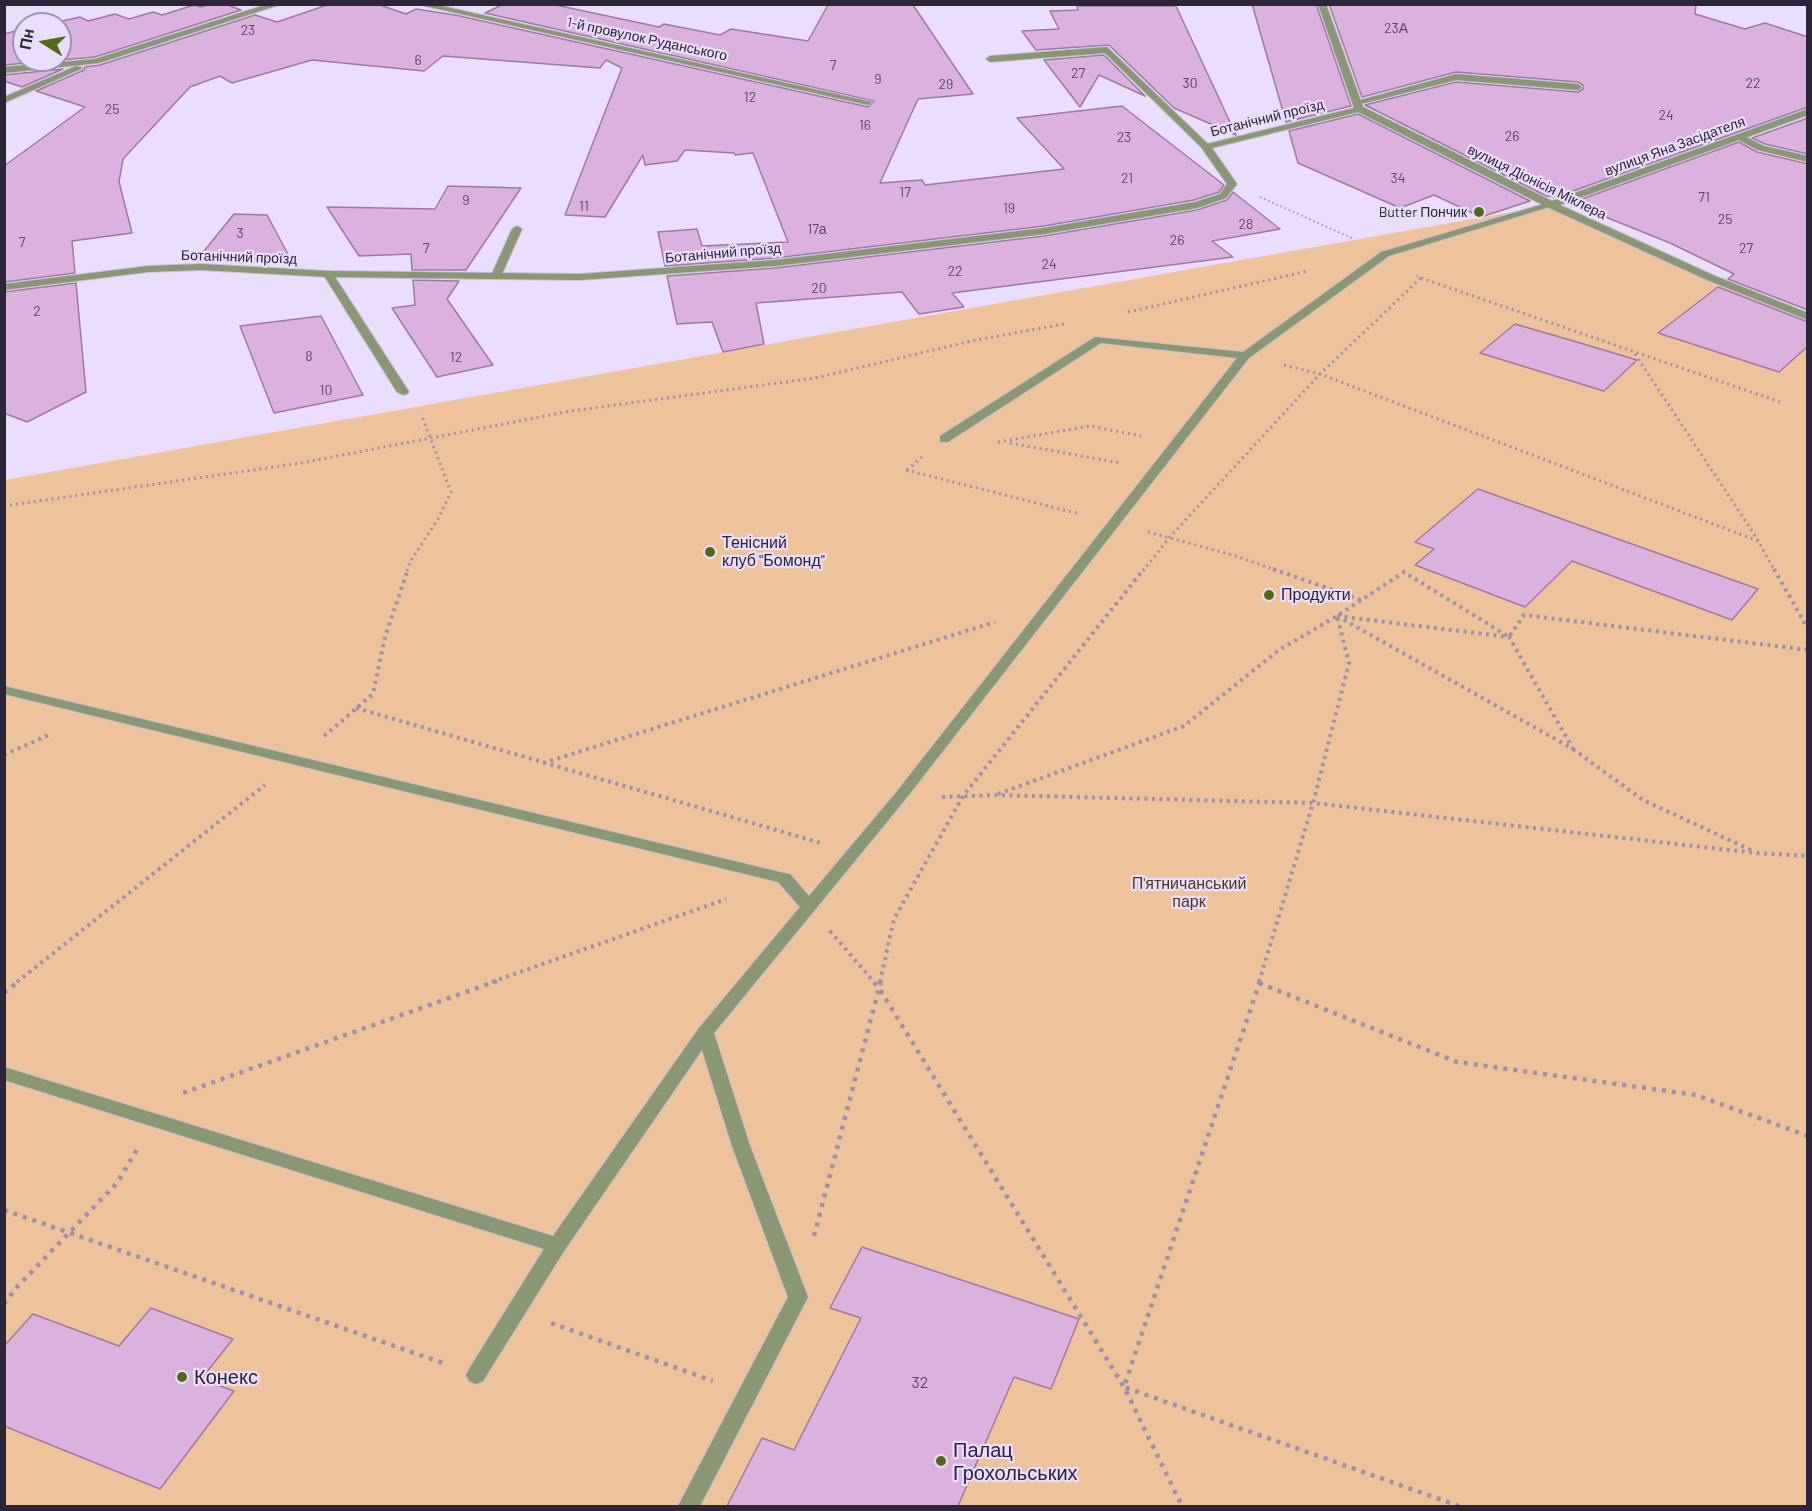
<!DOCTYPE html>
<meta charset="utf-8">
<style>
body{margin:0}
#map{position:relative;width:1812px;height:1511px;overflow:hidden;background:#ebdefd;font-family:Barlow,sans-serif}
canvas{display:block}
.frame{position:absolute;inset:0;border:6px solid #2c2437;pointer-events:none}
.north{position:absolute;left:12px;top:12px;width:60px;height:60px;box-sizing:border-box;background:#ebdefd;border:2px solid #9f94ae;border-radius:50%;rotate:281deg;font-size:16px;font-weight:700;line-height:24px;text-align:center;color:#2c2437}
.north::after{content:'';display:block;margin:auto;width:21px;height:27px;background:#536918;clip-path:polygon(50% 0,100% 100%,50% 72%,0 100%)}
</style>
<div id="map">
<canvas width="1812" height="1511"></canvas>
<div class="frame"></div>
<div class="north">Пн</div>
</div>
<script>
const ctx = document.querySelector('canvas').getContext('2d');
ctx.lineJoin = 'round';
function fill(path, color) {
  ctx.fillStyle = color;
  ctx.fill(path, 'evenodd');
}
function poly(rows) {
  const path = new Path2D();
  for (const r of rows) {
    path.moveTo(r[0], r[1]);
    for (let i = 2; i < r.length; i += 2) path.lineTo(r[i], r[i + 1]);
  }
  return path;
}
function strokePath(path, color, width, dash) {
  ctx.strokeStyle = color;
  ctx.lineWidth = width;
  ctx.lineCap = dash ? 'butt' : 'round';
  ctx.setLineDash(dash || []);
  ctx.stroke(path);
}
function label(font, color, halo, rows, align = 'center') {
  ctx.font = font + ' Barlow,sans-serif';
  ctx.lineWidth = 4.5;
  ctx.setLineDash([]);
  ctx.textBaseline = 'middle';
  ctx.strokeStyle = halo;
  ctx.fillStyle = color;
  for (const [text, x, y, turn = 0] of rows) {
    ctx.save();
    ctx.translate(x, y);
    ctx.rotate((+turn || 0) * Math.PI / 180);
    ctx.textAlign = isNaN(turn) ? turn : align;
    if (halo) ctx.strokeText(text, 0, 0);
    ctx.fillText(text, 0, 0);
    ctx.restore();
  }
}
fill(poly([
 [1551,205,1807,317,1807,1506,5,1506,5,480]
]), '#eec29a');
const building = poly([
 [211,4,225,4,241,10,95,57,60,60,60,24,49,24,80,17,88,21,115,14,129,19,153,12,162,15,194,5,201,7,211,4],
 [330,4,377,4,406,14,416,9,455,15,868,107,874,101,485,13,504,4,551,4,659,27,664,24,720,35,731,29,808,41,828,5,913,5,973,94,918,99,880,183,922,180,925,185,1064,169,1017,118,1122,106,1224,185,1219,192,1194,200,1044,226,775,258,665,266,658,232,697,229,702,246,788,242,753,153,735,155,734,153,685,150,677,161,645,165,643,155,605,217,565,215,622,68,606,60,600,68,443,56,424,71,312,60,232,83,220,76,190,87,123,159,119,182,132,233,72,241,75,273,4,282,4,166,85,107,36,91,84,70,85,67,100,65,255,15,277,22,330,4],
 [1252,4,1316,4,1351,106,1286,122,1252,4],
 [1329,4,1696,4,1695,14,1745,29,1765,23,1808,37,1808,107,1556,197,1546,196,1365,105,1456,82,1578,92,1583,89,1583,85,1578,82,1456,72,1362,97,1329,4],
 [1077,6,1176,6,1236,135,1174,108,1109,45,1036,50,1022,31,1059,29,1050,11,1078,10,1077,6],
 [24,29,24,60,58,60,4,65,4,34,24,29],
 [1104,55,1145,96,1099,75,1080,107,1044,60,1104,55],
 [63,69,22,87,4,81,4,75,63,69],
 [1358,114,1530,201,1481,217,1434,195,1400,208,1298,163,1289,131,1358,114],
 [1808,118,1808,154,1765,144,1752,138,1808,118],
 [1739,142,1757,152,1808,164,1808,310,1728,279,1734,274,1670,243,1571,203,1739,142],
 [448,186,521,188,466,270,412,270,411,254,359,256,327,207,435,209,448,186],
 [1233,192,1280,229,1212,241,1233,257,952,293,964,307,919,314,902,292,756,303,764,344,723,352,712,322,677,324,667,276,775,268,1044,236,1197,210,1227,200,1233,192],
 [234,214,267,215,290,258,196,261,234,214],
 [413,280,459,281,447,299,493,365,437,377,392,308,415,305,413,280],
 [76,283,86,392,27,422,4,413,4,292,76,283],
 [1718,287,1808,322,1808,346,1779,372,1658,333,1718,287],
 [321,316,363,395,274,413,240,326,321,316],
 [1515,324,1587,345,1637,360,1604,391,1480,353,1515,324],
 [1478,489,1601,533,1758,589,1732,620,1572,561,1525,607,1415,565,1434,549,1415,542,1478,489],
 [862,1247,1079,1319,1051,1389,1014,1377,958,1506,727,1506,762,1438,794,1450,861,1318,830,1308,862,1247],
 [151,1308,233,1339,201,1379,234,1391,160,1489,4,1426,4,1346,33,1314,119,1346,151,1308]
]);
fill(building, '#dab2dd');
strokePath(building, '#9e79a2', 1.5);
const service = poly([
 [1107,47,1209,145,1209,149,1203,149,1105,53,990,62,986,59,990,56,1107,47],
 [1456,74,1578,84,1582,87,1578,90,1456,80,1357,105,1353,102,1456,74],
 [1740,134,1764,146,1808,156,1808,162,1758,150,1737,139,1735,137,1740,134],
 [1547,203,1556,205,1389,256,1249,358,904,801,714,1033,750,1146,808,1297,700,1506,678,1506,788,1297,732,1146,702,1050,564,1251,483,1381,476,1384,469,1381,466,1375,469,1369,544,1249,4,1080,4,1067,553,1236,699,1028,800,907,778,882,4,694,4,686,784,873,790,874,809,896,894,795,1237,358,1101,343,948,442,940,442,940,436,1095,337,1243,352,1381,252,1547,203],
 [517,226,522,229,501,276,496,279,492,278,491,276,512,229,517,226],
 [328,271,333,274,409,392,407,394,403,395,397,392,323,274,328,271]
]);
const minor = poly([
 [268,4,282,4,99,63,4,73,4,67,95,59,268,4],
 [416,4,433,4,872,102,868,105,416,4],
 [1318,4,1326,4,1363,107,1552,201,1808,109,1808,115,1560,205,1715,276,1808,313,1808,320,1707,280,1547,207,1358,112,1212,148,1237,184,1226,198,1197,208,1044,234,775,266,580,280,328,277,201,270,148,272,4,290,4,284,148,266,201,264,328,271,580,274,775,260,1044,228,1195,202,1220,194,1227,184,1201,147,1203,145,1354,108,1318,4],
 [76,66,83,68,4,103,4,97,76,66]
]);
strokePath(service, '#c9bdd9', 2);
strokePath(minor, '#c9bdd9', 2);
strokePath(poly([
 [1260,197,1354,239]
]), '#9c91ab', 2, [1.5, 3]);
strokePath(poly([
 [1421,278,1780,402],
 [1128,312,1308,271],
 [1635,354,1758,540],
 [1284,365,1320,374,1758,541,1775,571],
 [998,442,1090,426,1141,436],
 [1010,443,1120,463],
 [906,470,1080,514],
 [907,470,922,457],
 [4,506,301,463,571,411,815,378,976,340,1064,324],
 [1148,532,1236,556,1278,571],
 [407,571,410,562,438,519,451,492,421,414],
 [1143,571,1169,538,1320,374,1421,278,1417,276]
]), '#9c91ab', 3, [2, 4]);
strokePath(poly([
 [1273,569,1361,600],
 [1774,569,1808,629],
 [1337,616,1509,637,1573,749,1337,616],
 [356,708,821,843],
 [324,736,373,694,385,637,408,569],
 [1573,749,1643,800,1753,851],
 [4,755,51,734],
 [543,763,995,622],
 [998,794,1184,726,1279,650,1337,616,1404,572,1509,637,1524,615,1808,650],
 [942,797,995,795,1313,803,1756,853,1808,856],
 [830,931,874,982],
 [17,982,265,785],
 [492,982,726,899],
 [880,982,894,919,963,796,1144,569],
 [1259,982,1313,803,1349,663,1337,616]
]), '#9c91ab', 4, [3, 4.5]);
strokePath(poly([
 [881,981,879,988,1124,1387,1182,1506],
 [1260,981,1124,1387,1459,1506],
 [1259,983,1457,1062,1696,1095,1808,1136],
 [4,993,19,981],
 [183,1093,497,981],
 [4,1210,443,1363],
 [814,1236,879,988,873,981],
 [4,1304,16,1288,117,1183,138,1148],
 [551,1323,713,1381]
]), '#9c91ab', 4.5, [4, 6]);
fill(service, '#8a9774');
fill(minor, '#8a9774');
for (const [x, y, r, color] of [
 [1479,212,6,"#536918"],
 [710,552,6,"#536918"],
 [1269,595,6,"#536918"],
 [182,1377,6,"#536918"],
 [941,1461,6,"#536918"]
]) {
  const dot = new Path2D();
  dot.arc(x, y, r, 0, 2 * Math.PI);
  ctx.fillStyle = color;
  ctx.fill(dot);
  strokePath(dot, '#ebdefd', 2);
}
label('14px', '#584860', null, [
 ["23А",1396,28],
 ["23",248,30],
 ["6",418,60],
 ["7",833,65],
 ["27",1078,73],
 ["9",878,79],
 ["30",1190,83],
 ["22",1753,83],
 ["29",946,84],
 ["12",750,97],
 ["25",112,109],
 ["24",1666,115],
 ["16",865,125],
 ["26",1512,136],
 ["23",1124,137],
 ["21",1127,178],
 ["34",1398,178],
 ["17",905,192],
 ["71",1704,197],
 ["9",466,200],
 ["11",584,206],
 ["19",1009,208],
 ["25",1725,219],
 ["28",1246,224],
 ["17а",817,229],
 ["3",240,233],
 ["26",1177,240],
 ["7",22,242],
 ["7",426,248],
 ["27",1746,248],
 ["24",1049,264],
 ["22",955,271],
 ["20",819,288],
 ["2",37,311],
 ["8",309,356],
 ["12",456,357],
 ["10",326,390]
]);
label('14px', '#2c2437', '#ebdefd', [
 ["1-й провулок Руданського",647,39,12],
 ["Ботанічний проїзд",1267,118,-14],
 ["вулиця Яна Засідателя",1675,146,-20],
 ["вулиця Діонісія Міклера",1537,182,26],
 ["Ботанічний проїзд",723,253,-5],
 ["Ботанічний проїзд",239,257,2]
]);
label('14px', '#2c2437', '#ebdefd', [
 ["Butter Пончик",1467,212]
], 'right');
label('16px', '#2c2437', '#ebdefd', [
 ["Тенісний",722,543],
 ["клуб \"Бомонд\"",722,561],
 ["Продукти",1281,595]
], 'left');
label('16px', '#52361a', '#ebdefd', [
 ["П'ятничанський",1189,884],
 ["парк",1189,902]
]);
label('16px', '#584860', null, [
 ["32",920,1383]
]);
label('20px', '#2c2437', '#ebdefd', [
 ["Конекс",194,1377],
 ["Палац",953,1450],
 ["Грохольських",953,1473]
], 'left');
</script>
